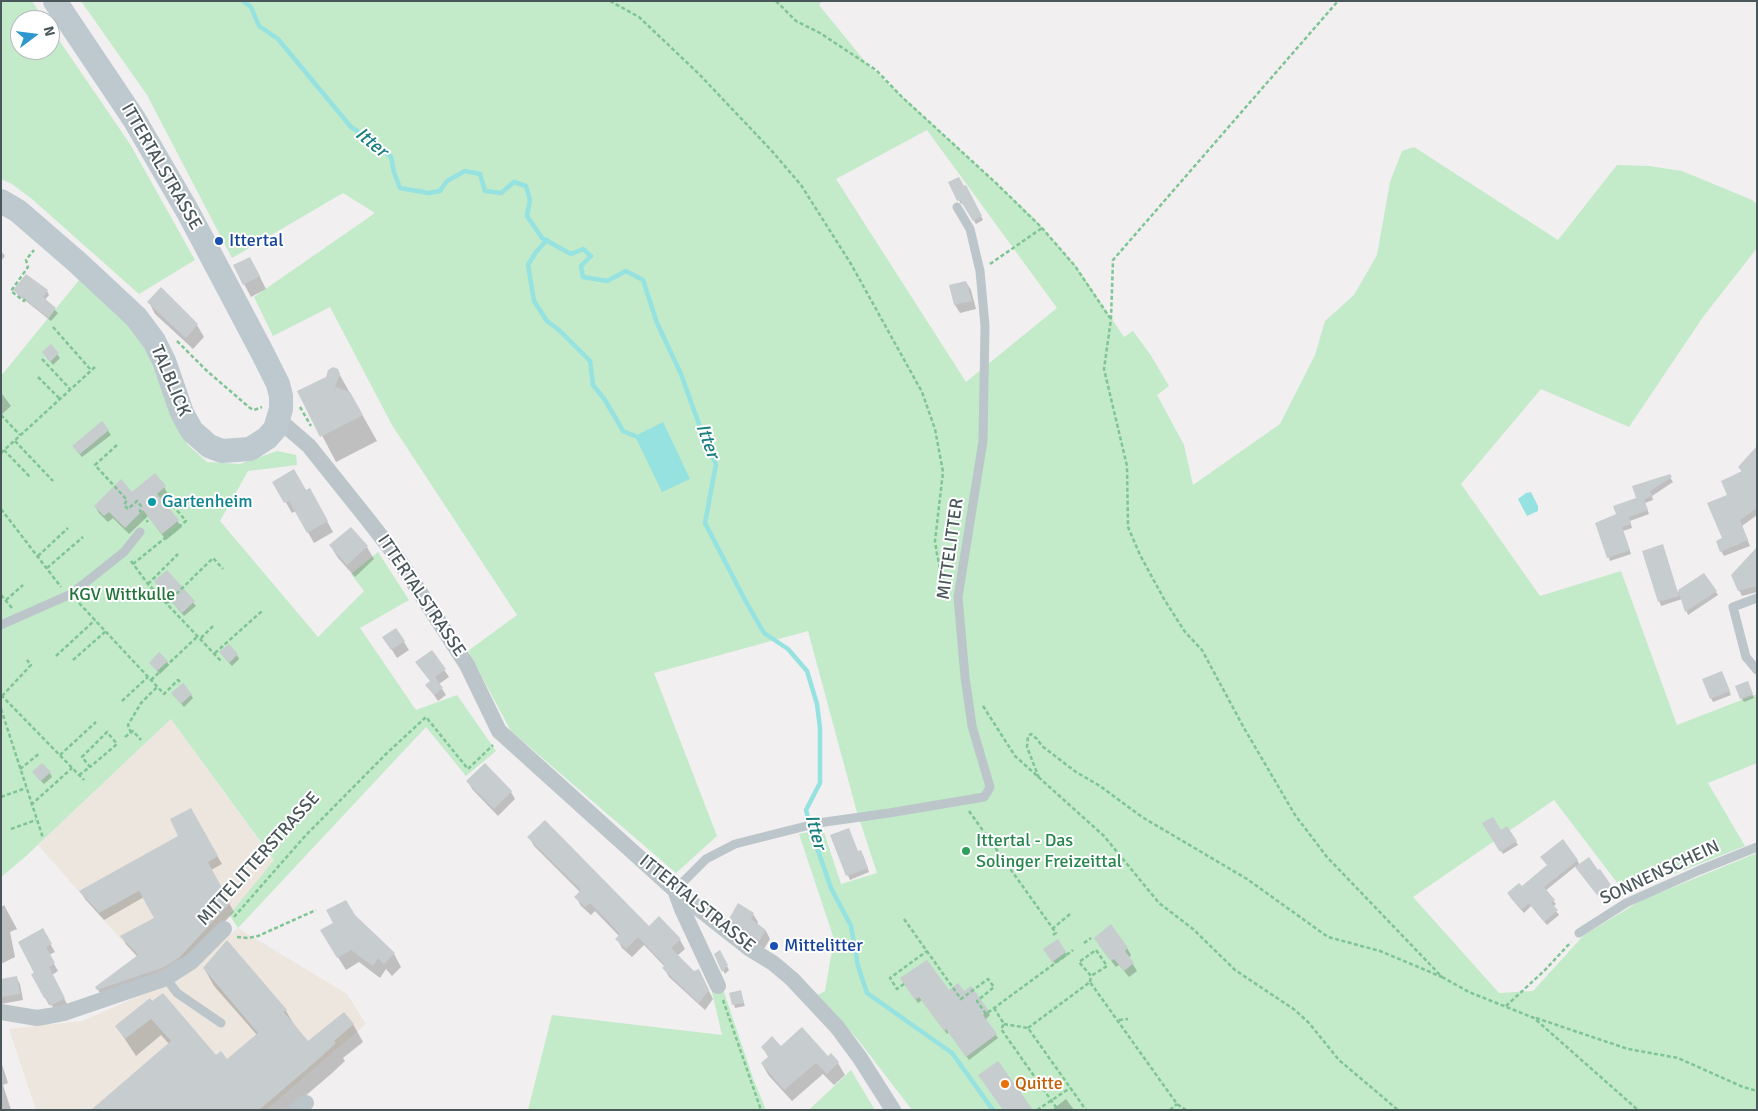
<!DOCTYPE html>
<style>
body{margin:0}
#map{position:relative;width:1758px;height:1111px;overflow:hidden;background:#f1eff0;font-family:Signika,sans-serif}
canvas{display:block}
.frame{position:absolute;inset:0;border:2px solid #49565a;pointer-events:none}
.north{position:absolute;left:10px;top:10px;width:50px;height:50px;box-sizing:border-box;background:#fff;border:1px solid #b6bbbd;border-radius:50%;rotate:75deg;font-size:14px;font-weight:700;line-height:20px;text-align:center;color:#49565a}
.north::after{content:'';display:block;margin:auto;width:18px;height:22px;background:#2e97cd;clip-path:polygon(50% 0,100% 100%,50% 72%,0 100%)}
</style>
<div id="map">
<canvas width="1758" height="1111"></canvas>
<div class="frame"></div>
<div class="north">N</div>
</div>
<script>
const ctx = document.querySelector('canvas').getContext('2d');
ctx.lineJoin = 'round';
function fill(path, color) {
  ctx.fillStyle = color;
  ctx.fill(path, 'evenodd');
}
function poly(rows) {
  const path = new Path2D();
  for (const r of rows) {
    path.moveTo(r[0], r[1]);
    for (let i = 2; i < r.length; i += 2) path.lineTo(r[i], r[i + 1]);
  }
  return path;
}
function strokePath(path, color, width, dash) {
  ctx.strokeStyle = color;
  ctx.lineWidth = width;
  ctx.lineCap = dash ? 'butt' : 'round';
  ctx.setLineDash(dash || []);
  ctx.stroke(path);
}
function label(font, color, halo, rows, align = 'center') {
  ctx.font = font + ' Signika,sans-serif';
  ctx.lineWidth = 4;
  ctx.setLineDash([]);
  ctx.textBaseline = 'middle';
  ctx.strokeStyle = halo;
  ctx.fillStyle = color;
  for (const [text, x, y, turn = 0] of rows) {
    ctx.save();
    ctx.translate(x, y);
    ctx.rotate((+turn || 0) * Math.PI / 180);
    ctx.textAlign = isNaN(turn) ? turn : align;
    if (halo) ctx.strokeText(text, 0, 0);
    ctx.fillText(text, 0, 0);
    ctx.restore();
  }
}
fill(poly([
 [171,719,274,861,230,914,188,957,145,967,38,845],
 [238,928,347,994,366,1024,266,1110,36,1110,9,1029,82,1021,178,979]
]), '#ece6df');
fill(poly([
 [1,1,32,1,45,20,20,20,20,50,50,50,50,27,130,144,195,260,139,294,32,199,12,184,1,179],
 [81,1,822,1,819,5,867,64,1033,217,1076,266,1124,337,1133,331,1150,354,1169,386,1157,395,1184,445,1193,485,1280,424,1315,355,1325,321,1354,295,1377,255,1390,182,1402,151,1414,147,1558,240,1617,165,1649,166,1682,171,1752,200,1757,204,1757,248,1703,317,1629,427,1541,389,1461,484,1540,596,1621,571,1677,725,1757,694,1757,763,1708,783,1745,846,1625,893,1554,800,1413,897,1499,993,1533,991,1584,935,1642,900,1757,853,1757,1110,912,1110,859,1041,818,995,825,991,834,939,799,834,823,829,841,884,877,873,856,809,808,631,654,673,717,836,676,873,511,731,468,651,517,615,392,425,330,307,273,336,254,297,375,213,343,193,232,258,147,95],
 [927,130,1057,308,966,382,836,179],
 [80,279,124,320,147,352,187,444,207,462,240,464,277,451,296,455,297,465,248,471,220,521,318,637,364,591,351,574,378,552,409,600,360,628,416,710,457,695,496,751,466,776,426,727,238,928,232,919,230,914,274,860,171,719,25,857,1,877,1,376],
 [723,989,753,1078,766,1110,528,1110,552,1015,722,1035,712,992],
 [851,1070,875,1110,809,1110]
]), '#c3eac9');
fill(poly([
 [663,422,690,479,662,492,635,436],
 [1531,492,1538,506,1538,511,1527,516,1518,499,1526,493]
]), '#95e2e1');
fill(poly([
 [950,183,963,188,965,187,983,220,976,224,963,203,961,204],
 [1,251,5,256,1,261],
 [257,271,266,289,251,297,244,284],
 [966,282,971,290,976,309,960,313,955,305,950,286],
 [15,290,47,291,49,295,45,300,58,313,51,321,17,294],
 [149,302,177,306,197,325,204,337,193,349,155,314],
 [51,346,60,358,53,365,46,356],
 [337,370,377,441,336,462,299,392,327,378],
 [2,394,11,406,1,415,1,394],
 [102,422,111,435,82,457,76,450],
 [1757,448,1757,515,1742,526,1750,546,1724,556,1721,551,1729,495,1742,472,1739,467],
 [1669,476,1673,482,1652,496,1653,500,1645,503,1649,514,1630,521,1632,528,1623,531,1631,554,1610,561,1596,524,1618,515],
 [274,482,306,492,310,490,333,532,314,543,296,511,292,513],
 [164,487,168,494,161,501,182,527,166,540,148,516,129,534,113,518,108,522,99,513,95,506,132,494],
 [330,545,367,547,374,559,355,577,338,558],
 [1643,551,1678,592,1704,574,1718,595,1688,615,1682,599,1661,606],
 [167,572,196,606,184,616,155,582],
 [1732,576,1754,577,1757,592,1742,596],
 [396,629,409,650,397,658,389,645],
 [431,651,449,677,439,684,446,695,438,701,427,685,431,682,421,669],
 [237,655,239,659,232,666,223,656],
 [167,662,169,665,160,674,150,663],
 [1723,676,1731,695,1713,702,1711,698],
 [1749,686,1754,698,1744,702,1741,698],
 [173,694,191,695,193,698,184,707],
 [50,773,52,777,44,784,36,776],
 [468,782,511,792,515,799,498,816,472,789],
 [190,810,222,864,211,870,234,912,184,965,102,997,97,988,138,957,126,944,122,936,156,918,144,897,104,920,85,899,81,892,180,837],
 [1484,823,1501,832,1507,828,1518,845,1503,854],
 [832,836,863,855,869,872,850,880],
 [529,837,649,927,659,918,680,940,685,949,677,956,694,973,703,979,713,999,705,1010,669,977,664,968,665,967,644,945,632,957,622,948,617,939,619,936,595,911,591,915,581,906,576,897,580,892,534,846],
 [1577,860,1580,865,1598,872,1612,889,1600,898,1576,866,1545,891,1556,904,1553,907,1559,915,1547,925,1531,906,1524,913,1510,897,1522,888],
 [4,905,17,929,10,932,15,957,1,964,1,907],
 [753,914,758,922,757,925,766,931,770,939,764,949,735,928,730,919],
 [354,916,394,954,401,967,392,976,386,969,380,978,359,962,346,970,329,943],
 [42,930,55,952,49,955,58,971,52,975,68,1006,56,1012,51,1004,49,1005,33,975,36,974],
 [1099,945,1127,948,1131,955,1129,958,1137,971,1129,977,1119,965,1116,967],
 [1045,949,1065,952,1067,956,1055,964],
 [720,952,729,970,725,974,716,954],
 [204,968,286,1011,296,1028,308,1042,353,1024,363,1042,343,1058,345,1061,331,1074,289,1110,92,1110,169,1044,161,1035,136,1056,117,1027,150,999,216,1057,227,1060,257,1035,214,986],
 [16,977,20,984,23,1000,1,1004,1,980],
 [903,982,949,991,964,992,988,1012,990,1015,985,1020,998,1038,969,1060,949,1032,947,1034,922,1000,918,1003],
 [740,992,745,1006,735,1008,731,994],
 [762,1047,781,1048,828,1058,831,1055,838,1063,845,1075,834,1085,823,1074,792,1101,769,1076,762,1064,769,1058],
 [1,1061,8,1083,3,1085,11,1110,1,1110],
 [1066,1099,1074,1110,1052,1110]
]), '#0003');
strokePath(poly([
 [243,1,251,7,259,26,278,39,351,127,377,144,391,157,394,172,400,188,429,193,440,191,447,181,465,171,480,174,485,191,501,193,514,182,526,186,530,200,527,216,542,238,571,254,583,249,591,256,581,266,583,277,607,281,626,271,643,280,657,323,681,374,705,441,716,464,705,523,745,600,764,633,788,649,807,671,817,704,820,728,820,783,806,810,813,836,831,888,851,926,858,966,867,993,952,1053,993,1110],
 [547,240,536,252,528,265,534,301,547,321,559,330,590,361,593,385,605,400,623,431,635,436]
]), '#95e2e1', 4.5);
fill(poly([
 [959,177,964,186,966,185,982,216,973,221,960,200,957,201,948,182],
 [250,257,260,276,243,285,233,265],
 [26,274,48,290,43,297,56,308,49,318,13,290],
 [966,281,972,301,954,305,949,285],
 [161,287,198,324,186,338,147,302],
 [51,344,59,353,50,362,42,352],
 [333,367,338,369,340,374,335,387,350,392,363,415,320,437,297,391,326,377,328,370],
 [102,421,109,430,80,454,72,446],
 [1757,446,1757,508,1740,520,1748,540,1720,552,1716,541,1722,538,1707,503,1727,495,1721,481,1742,471,1738,467],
 [294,469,306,490,310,488,328,521,307,533,289,501,284,503,272,482],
 [155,473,166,486,157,494,179,520,162,534,143,510,125,528,109,512,104,516,94,506,121,479,132,492],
 [1670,474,1672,477,1650,491,1652,496,1644,499,1648,510,1629,517,1631,524,1622,527,1630,550,1607,558,1595,523,1616,514,1613,506,1636,498,1632,486],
 [351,527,368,546,347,565,329,545],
 [1663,544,1679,596,1658,602,1642,551],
 [1757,547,1757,586,1738,591,1731,575],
 [167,570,195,601,182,613,154,581],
 [1704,573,1717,591,1685,612,1678,590],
 [396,628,405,641,391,650,382,637],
 [229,644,238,654,229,663,219,652],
 [432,650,446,669,435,677,443,688,434,695,425,685,434,678,430,681,415,662],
 [159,652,168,661,157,671,149,663],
 [1722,671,1730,691,1710,699,1702,679],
 [1748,681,1753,694,1740,699,1735,686],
 [183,683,192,694,181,704,171,693],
 [42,763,51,772,41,781,32,772],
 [485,763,512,791,494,809,466,781],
 [191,808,218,856,208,862,230,903,180,957,164,967,97,990,95,987,138,955,120,936,154,918,139,891,99,913,79,891,178,836,170,819],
 [1493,817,1501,830,1507,826,1517,841,1500,852,1482,823],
 [545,820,649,926,659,916,681,939,671,948,694,971,699,969,709,990,699,1003,662,968,665,965,638,937,626,949,615,939,620,934,605,918,590,903,585,907,574,897,581,890,527,837],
 [849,828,858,851,861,850,868,868,846,876,830,835],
 [1563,839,1578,860,1544,887,1555,900,1551,903,1558,910,1544,922,1529,903,1521,910,1507,893,1519,883,1522,886,1547,865,1540,857],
 [1589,857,1598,870,1600,869,1611,885,1597,895,1575,867],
 [346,900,355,915,395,953,384,964,378,958,373,966,351,950,337,958,320,930,333,923,326,910],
 [738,903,754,913,751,919,766,930,759,941,729,919],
 [1111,924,1128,948,1125,951,1134,963,1124,971,1114,959,1111,961,1094,938],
 [43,928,52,944,46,947,55,963,49,967,65,998,50,1006,46,997,44,998,31,974,34,973,18,942],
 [1058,939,1066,952,1052,962,1043,949],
 [227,940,287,1010,284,1012,308,1041,344,1012,354,1024,334,1041,336,1043,321,1057,259,1110,91,1110,171,1041,151,1019,125,1039,115,1026,150,998,152,1001,163,993,216,1055,221,1051,227,1059,258,1033,203,968],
 [720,950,728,965,722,972,714,954],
 [927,960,949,990,958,983,964,991,971,986,989,1011,983,1015,997,1034,966,1057,946,1029,944,1031,919,997,915,1000,900,978],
 [17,976,20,994,1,997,1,979],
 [741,990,744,1003,732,1005,729,993],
 [802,1027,828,1056,831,1053,839,1062,827,1074,816,1063,784,1090,761,1063,769,1056,761,1047,772,1036,781,1046],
 [998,1061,1033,1110,1003,1110,978,1075]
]), '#c7ccce');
strokePath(poly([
 [610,1,639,17,699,74,771,150,801,185,851,264,922,392,935,429,943,472,935,541,937,554,945,592],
 [776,1,796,21,820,33,876,70,902,97,997,184,1042,228,1075,266,1110,318],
 [990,264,1042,228],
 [25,299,24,301,11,291,28,267,26,260,34,250],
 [53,327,91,370],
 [177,341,207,371,250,408,254,410,262,407],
 [42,359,70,389],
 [38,377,60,399],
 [300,407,311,426],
 [1,415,20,435],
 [15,441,53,481],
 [117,445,95,465,127,500,124,505,128,509,137,501,141,506,140,511,148,522],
 [4,450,30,477],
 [1,453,95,367],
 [1,509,61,587],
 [38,556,68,528],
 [131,561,148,584,221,661],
 [133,564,186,521,164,495],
 [47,568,83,537],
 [148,584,178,554],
 [1,595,12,608],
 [6,600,23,585],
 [79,603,164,694,178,680,181,683],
 [167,603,213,558,223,569],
 [201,638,213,626],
 [215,653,262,611],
 [56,656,95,620],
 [73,660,106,631],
 [151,680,198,636],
 [1,695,84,780],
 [2,696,31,665,27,660],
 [122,701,148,677],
 [983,706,1015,756,1104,836,1159,903,1193,929,1235,970,1295,1010,1309,1023,1339,1060,1398,1110],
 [1,709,43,838],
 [131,733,128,725,141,703,157,687],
 [125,737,133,731,141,740],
 [60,755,96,722],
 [20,769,40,753],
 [79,775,90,767,82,757,107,732,117,744,90,767],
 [1039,778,1027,747,1028,736,1031,734,1037,739,1042,746,1076,772,1100,786,1142,817,1247,879,1328,937,1380,951,1442,977,1327,857,1295,815,1244,728,1202,650,1185,632,1164,599,1140,555,1128,527,1127,466,1104,369,1111,319,1113,260,1338,1],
 [1,797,26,788],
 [31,805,72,768],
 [969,811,1056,933,1053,935],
 [11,829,36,820],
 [234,917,306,835,386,754,426,717,468,769,493,745],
 [904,919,961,999,988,979,994,987,977,1001,986,1014,1073,950],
 [1052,929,1070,914],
 [237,937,248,938,258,936,316,910],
 [1084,943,1091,938],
 [1442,977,1469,992,1534,1018,1638,1110],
 [1090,982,1091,976,1079,962,1096,950,1107,966,1091,976],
 [904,984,897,989,890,978,927,951],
 [723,1000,761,1110],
 [1506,1006,1545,970,1571,942],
 [994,1008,1004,1024,1001,1029,1058,1110],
 [1536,1018,1628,1049,1678,1058,1743,1087,1757,1091],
 [1119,1020,1128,1019],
 [1004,1024,1028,1028,1086,1110],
 [1028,1028,1090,982,1177,1104,1186,1110],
 [1037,1110,1070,1088],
 [1170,1110,1177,1104]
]), '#7fc493', 2.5, [4, 2.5]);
strokePath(poly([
 [1757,598,1733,607,1746,657,1757,670],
 [1,625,71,594,124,552,140,532],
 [675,890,706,859,735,844,818,823,889,813,984,797,988,791,990,787,972,726,965,677,958,597,983,441,985,326,980,271,970,229,957,207],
 [1579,933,1626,903,1700,870,1757,847],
 [166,978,177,993,221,1023]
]), '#bcc6ca', 9);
strokePath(poly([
 [279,420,309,446,365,516,397,557,467,665,499,731,675,890,750,949,773,963,792,979,837,1027,860,1058,893,1110],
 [675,890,682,909,718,986],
 [1,1012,37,1018,49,1016,64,1013,158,981,166,978,191,962,224,929],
 [297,1110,306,1103]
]), '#bcc6ca', 16);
strokePath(poly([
 [1,201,18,211,77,262,136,317,154,341,164,361,182,413,192,431,209,446,222,451,250,449,267,438,275,429,281,409,281,396,278,384,263,354,188,212,134,119,55,1]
]), '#bdc9cf', 24);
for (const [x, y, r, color] of [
 [219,241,5,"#1a4fb4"],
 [152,502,5,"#0f9aa8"],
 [966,851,5,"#2e9e5b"],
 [774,946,5,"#1a4fb4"],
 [1005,1084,5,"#e8710a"]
]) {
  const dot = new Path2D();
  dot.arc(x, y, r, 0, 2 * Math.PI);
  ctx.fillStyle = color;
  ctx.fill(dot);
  strokePath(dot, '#fff', 2);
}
label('18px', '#49565a', '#fff', [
 ["ITTERTALSTRASSE",161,167,60],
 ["TALBLICK",170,381,67],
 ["MITTELITTER",951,549,-82],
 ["ITTERTALSTRASSE",421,596,56],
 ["MITTELITTERSTRASSE",259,859,-48],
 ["SONNENSCHEIN",1660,873,-25],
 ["ITTERTALSTRASSE",697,904,39]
]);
label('18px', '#164399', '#fff', [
 ["Ittertal",229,241],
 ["Mittelitter",784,946]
], 'left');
label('18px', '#0d838f', '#fff', [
 ["Gartenheim",162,502]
], 'left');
label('18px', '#227439', '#fff', [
 ["KGV Wittkulle",122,595]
]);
label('18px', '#27864d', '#fff', [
 ["Ittertal - Das",976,841],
 ["Solinger Freizeittal",976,862]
], 'left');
label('18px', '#c56008', '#fff', [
 ["Quitte",1015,1084]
], 'left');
label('italic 19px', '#1a7f7e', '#fff', [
 ["Itter",371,143,39],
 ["Itter",707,441,70],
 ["Itter",815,832,75]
]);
</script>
